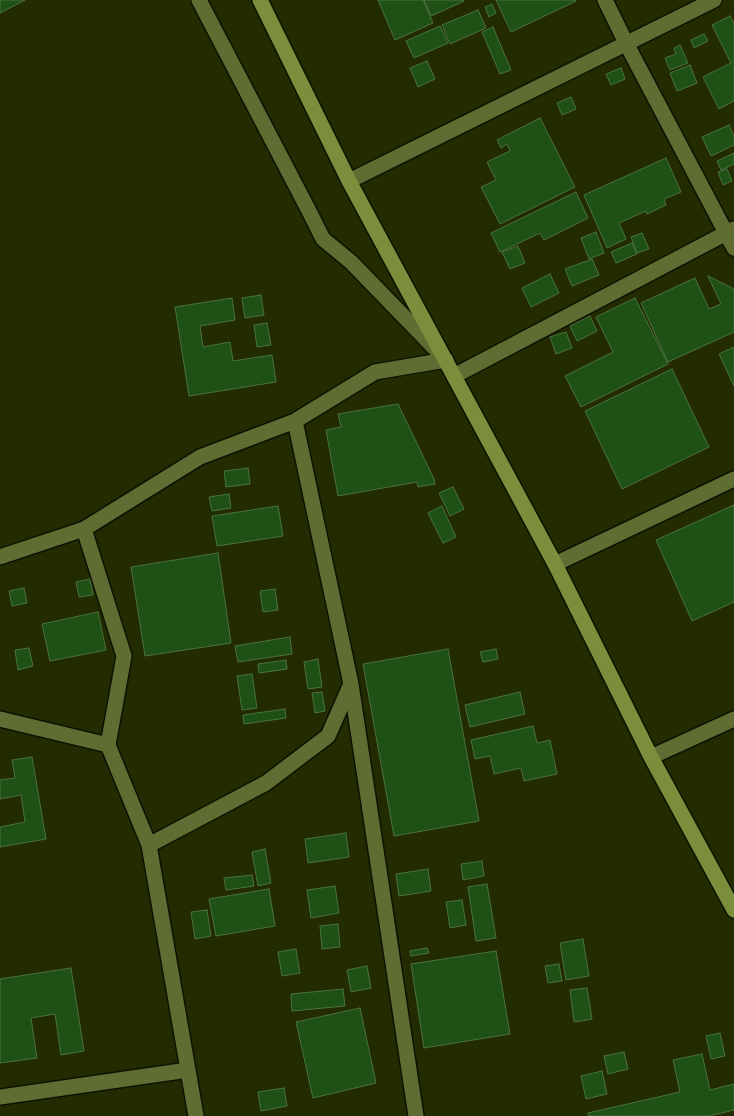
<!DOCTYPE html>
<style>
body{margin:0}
canvas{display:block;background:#232b00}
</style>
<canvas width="734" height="1116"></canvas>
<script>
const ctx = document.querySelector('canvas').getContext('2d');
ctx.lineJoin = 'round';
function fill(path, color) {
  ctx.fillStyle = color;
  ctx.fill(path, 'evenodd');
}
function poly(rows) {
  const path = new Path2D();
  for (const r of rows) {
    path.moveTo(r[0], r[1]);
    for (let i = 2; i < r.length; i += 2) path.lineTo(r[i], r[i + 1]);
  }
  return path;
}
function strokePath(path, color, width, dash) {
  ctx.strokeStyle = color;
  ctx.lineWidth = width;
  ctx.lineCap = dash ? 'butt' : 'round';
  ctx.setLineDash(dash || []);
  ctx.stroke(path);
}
const building = poly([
 [0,0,25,0,0,13,0,0],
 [378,0,423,0,433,23,395,40,378,0],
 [424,0,463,0,464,1,431,16,424,0],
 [496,0,575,0,576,1,511,32,496,0],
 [492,4,496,13,489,17,485,7,492,4],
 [478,10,486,28,450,44,442,25,478,10],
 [730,16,734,23,734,101,719,109,703,77,731,63,712,25,730,16],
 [440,26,448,43,414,58,406,41,440,26],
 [493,27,511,70,500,74,482,32,493,27],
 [704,34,708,41,694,48,691,40,704,34],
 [680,45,688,63,670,70,665,58,676,54,674,48,680,45],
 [427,61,435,79,418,87,410,68,427,61],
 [690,65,697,83,677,91,670,73,690,65],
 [621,68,625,79,611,85,606,74,621,68],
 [571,97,576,109,562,115,557,103,571,97],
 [540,118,575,187,500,224,481,187,496,180,487,162,510,151,507,144,501,148,497,140,540,118],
 [729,125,734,136,734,145,711,156,702,137,729,125],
 [734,153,734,164,721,170,717,161,734,153],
 [666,158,681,192,664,199,666,205,647,214,646,211,619,223,626,239,607,248,584,195,666,158],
 [727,169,732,181,723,185,718,172,727,169],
 [576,192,588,218,544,240,540,233,500,252,491,233,576,192],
 [596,232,604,253,589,259,581,238,596,232],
 [642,233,649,249,637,253,631,237,642,233],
 [632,243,637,254,616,263,611,252,632,243],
 [518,246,525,263,510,269,502,252,518,246],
 [592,259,599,275,572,286,565,269,592,259],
 [550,274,559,293,531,307,522,288,550,274],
 [708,276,734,289,734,332,668,362,641,303,695,278,709,309,721,304,708,276],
 [261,295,264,315,245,318,242,298,261,295],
 [232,298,235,320,200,326,203,347,230,342,233,361,272,355,276,382,189,396,175,307,232,298],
 [635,298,668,364,581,407,565,376,613,352,596,317,635,298],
 [590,316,597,331,577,341,570,326,590,316],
 [267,323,271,345,257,347,254,325,267,323],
 [566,332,572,348,556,354,550,337,566,332],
 [734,347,734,386,719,354,734,347],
 [672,369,709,447,622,489,585,411,672,369],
 [398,404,434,479,435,484,418,487,417,482,338,496,326,430,341,427,338,414,398,404],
 [248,468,250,484,226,487,224,471,248,468],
 [453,487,464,509,450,516,439,493,453,487],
 [229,494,231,508,212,511,209,497,229,494],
 [734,505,734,602,692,621,656,540,734,505],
 [278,506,283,536,217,546,212,516,278,506],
 [442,506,456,537,443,543,428,513,442,506],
 [218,553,231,643,145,656,131,567,218,553],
 [90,579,93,595,79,597,76,582,90,579],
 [24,588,27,603,12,606,9,591,24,588],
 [275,589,278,610,263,612,260,591,275,589],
 [98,612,106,650,50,661,42,624,98,612],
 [290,637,292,654,238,662,235,646,290,637],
 [29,648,33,666,18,670,15,650,29,648],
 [448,649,479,821,394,836,363,664,448,649],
 [496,649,498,659,483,662,480,652,496,649],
 [318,659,322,687,308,689,304,662,318,659],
 [286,660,287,669,259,673,258,664,286,660],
 [252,674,257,708,242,710,237,676,252,674],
 [322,692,325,711,315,713,312,693,322,692],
 [520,692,525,714,470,727,465,705,520,692],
 [285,709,286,718,244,724,243,715,285,709],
 [533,726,537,743,550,740,557,774,524,781,521,768,494,774,490,756,475,759,471,740,533,726],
 [32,757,46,839,0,847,0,827,25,822,21,795,0,799,0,780,15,778,12,760,32,757],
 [346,833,349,857,308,863,305,839,346,833],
 [265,849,271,883,258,886,252,852,265,849],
 [482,861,484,876,463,880,461,864,482,861],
 [428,869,431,891,399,896,396,874,428,869],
 [252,875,254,886,226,890,224,878,252,875],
 [487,884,496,938,476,941,468,887,487,884],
 [335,886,339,913,311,918,307,890,335,886],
 [269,889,275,926,216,936,209,899,269,889],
 [462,900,466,925,450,928,446,902,462,900],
 [207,910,211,936,195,939,191,912,207,910],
 [338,924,340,947,322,949,320,926,338,924],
 [583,939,589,976,566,980,560,943,583,939],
 [427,948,429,953,411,956,410,951,427,948],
 [296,949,300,973,282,976,278,952,296,949],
 [496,951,510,1034,424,1048,411,964,496,951],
 [559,964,562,981,548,983,545,966,559,964],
 [367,966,371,988,351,992,347,970,367,966],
 [71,968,84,1051,61,1055,55,1014,31,1018,37,1058,0,1063,0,979,71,968],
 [587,988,592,1019,574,1022,570,990,587,988],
 [343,989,345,1006,292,1011,291,994,343,989],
 [360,1008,376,1083,313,1098,296,1022,360,1008],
 [720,1033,725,1056,711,1059,706,1036,720,1033],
 [624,1052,628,1069,608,1074,604,1056,624,1052],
 [702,1054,710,1090,734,1084,734,1110,709,1116,589,1116,588,1113,680,1092,673,1060,702,1054],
 [602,1071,607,1094,586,1099,581,1076,602,1071],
 [284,1088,287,1106,261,1111,258,1092,284,1088]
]);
fill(building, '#1e5113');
strokePath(building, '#4b7243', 1);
const minor = poly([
 [605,0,626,43,734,248],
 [349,181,714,0],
 [454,376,734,229],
 [295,421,351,684,416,1116],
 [84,529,124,656,108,745],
 [0,557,84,529,200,457,295,421,375,372,446,360,351,262,323,239,309,211,199,0],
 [555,564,734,479],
 [0,719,108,745,149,845],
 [651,757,734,719],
 [188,1070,196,1116],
 [0,1097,188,1070,149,845,266,783,328,736,351,684]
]);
const major = poly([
 [260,0,349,181,555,564,651,757,734,910]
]);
strokePath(minor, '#0d1300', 18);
strokePath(major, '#0d1300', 18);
strokePath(minor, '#5f6d33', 15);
strokePath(major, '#7b8e3c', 15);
</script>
